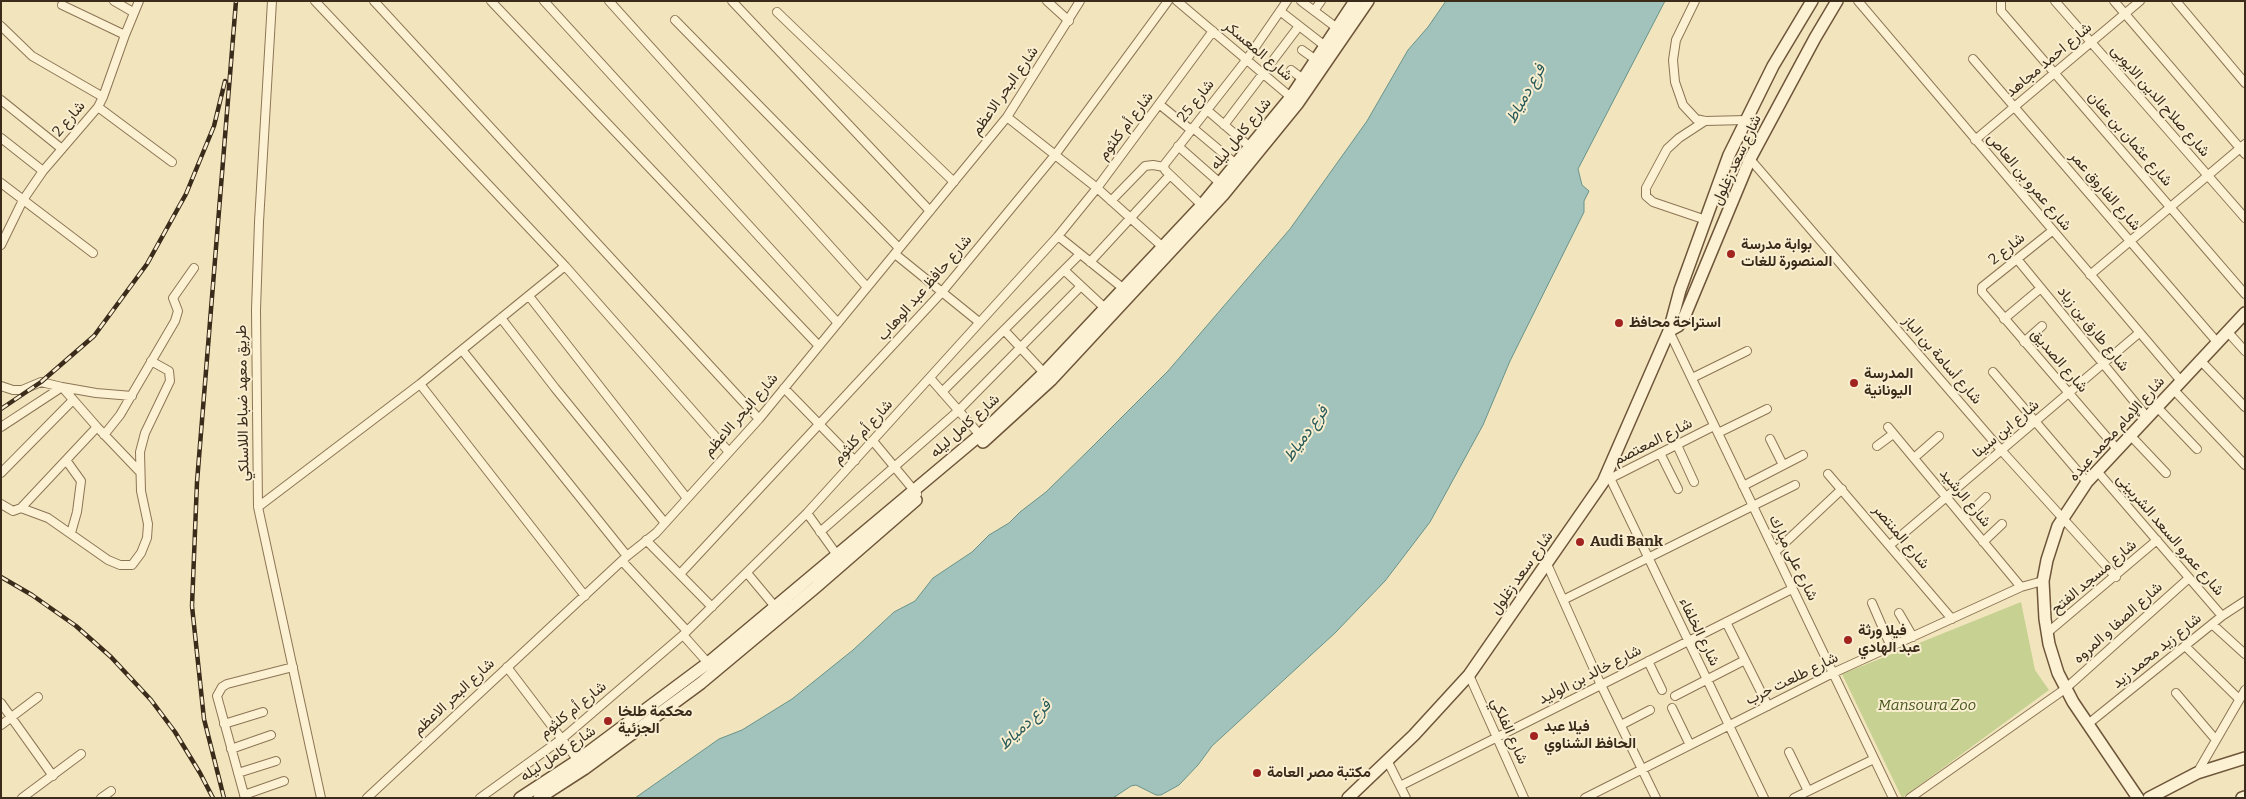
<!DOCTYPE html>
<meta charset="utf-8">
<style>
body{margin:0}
#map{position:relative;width:2246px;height:799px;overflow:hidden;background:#f2e5be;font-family:Bitter,serif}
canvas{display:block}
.frame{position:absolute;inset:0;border:2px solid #3a2b1b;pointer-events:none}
</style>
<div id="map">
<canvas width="2246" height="799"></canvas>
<div class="frame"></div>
</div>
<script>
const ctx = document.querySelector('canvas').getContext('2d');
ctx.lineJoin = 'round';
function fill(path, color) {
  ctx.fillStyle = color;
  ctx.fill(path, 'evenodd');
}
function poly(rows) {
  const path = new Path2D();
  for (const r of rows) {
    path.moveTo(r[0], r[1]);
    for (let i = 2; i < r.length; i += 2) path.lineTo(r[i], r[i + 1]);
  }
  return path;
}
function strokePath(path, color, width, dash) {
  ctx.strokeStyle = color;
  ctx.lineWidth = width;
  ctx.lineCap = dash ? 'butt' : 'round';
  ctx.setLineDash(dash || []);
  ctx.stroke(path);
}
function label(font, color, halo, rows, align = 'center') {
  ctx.font = font + ' Bitter,Vazirmatn,serif';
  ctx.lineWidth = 4;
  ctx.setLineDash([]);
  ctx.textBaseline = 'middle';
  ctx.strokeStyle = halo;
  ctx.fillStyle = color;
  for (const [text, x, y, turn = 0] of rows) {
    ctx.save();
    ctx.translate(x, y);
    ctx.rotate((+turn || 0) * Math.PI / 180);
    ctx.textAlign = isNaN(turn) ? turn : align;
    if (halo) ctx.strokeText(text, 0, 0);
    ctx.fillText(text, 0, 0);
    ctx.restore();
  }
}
fill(poly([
 [2021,602,2035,670,2049,690,1902,798,1842,674]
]), '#c7d191');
const water = poly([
 [1446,1,1665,1,1578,169,1582,185,1589,191,1584,201,1584,212,1510,361,1483,425,1430,522,1385,581,1335,633,1212,746,1198,765,1179,785,1161,795,1156,795,1136,785,1131,786,1113,798,635,798,719,739,742,730,792,699,853,650,894,612,915,601,933,578,972,552,989,535,1009,523,1020,512,1046,492,1091,448,1168,371,1290,229,1367,121,1408,50,1428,27,1446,1]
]);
fill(water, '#a2c3bb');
strokePath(water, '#689289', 1);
const street = poly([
 [114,1,133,12],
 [272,1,259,222,256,310,258,507,321,798],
 [315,1,565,266,729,452],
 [374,1,759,419],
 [491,1,819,346],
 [544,1,838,323],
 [609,1,867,287],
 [732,1,930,211],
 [1047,1,1069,21],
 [1177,1,1293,99],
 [1301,1,1337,28],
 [1695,1,1676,40,1673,60,1675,82,1683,105,1696,119,1705,121,1746,120],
 [1858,1,2181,381],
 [2001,1,2001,11,2245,294],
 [2055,1,2245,218],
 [2114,1,2245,154],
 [2176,1,2245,83],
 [62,5,125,35],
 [1280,11,1325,46],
 [1314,11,1321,1],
 [777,12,954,182],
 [675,20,899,248],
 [1,26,32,56,103,97],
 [1302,50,1316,60],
 [1973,59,2217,342],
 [1291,70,1303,79],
 [1,100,62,149],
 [1159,104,1191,130],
 [98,107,172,162],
 [1207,110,1250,147],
 [1007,117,1097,188,1165,249],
 [1705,121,1679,138,1667,149,1646,188,1646,196,1653,202,1706,220],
 [1224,125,1299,26],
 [1193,128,1236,164],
 [1,138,43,171],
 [1975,140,2140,1],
 [1178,146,1220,183],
 [1750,159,2001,450,2116,577],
 [1,183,93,253],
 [1111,201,1145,166,1153,165,1164,167],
 [1205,208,1165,170,1164,165,1247,59,1287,1],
 [2052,231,1982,287,1982,292,2117,449],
 [1058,236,1124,289],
 [1,245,23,200,43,171,98,107,103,97,125,35,139,1],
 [895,254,979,322],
 [2017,259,2147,417],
 [1090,262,1170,175],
 [1064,270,1108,311],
 [2090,275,2245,144],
 [529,296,686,497],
 [501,318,555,388,665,523],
 [2004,319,2041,288],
 [1004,330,1046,375],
 [1669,331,1893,798],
 [2227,331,2245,351],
 [2024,342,2042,326],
 [462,350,627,556],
 [2200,360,2245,407],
 [1993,372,2087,482],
 [930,378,980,435],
 [1692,378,1747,351],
 [420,384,585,596],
 [1,386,13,390,22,390,41,382,62,387,97,427,139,471],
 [784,388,855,461],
 [2173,389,2245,465],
 [942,392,1080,254],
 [2157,407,2197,449],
 [1,427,62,387,96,393,132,396],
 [1888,427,2021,587],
 [1718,433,1767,409],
 [104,435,120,415,175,321,178,311,173,298,194,268],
 [2130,435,2166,473],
 [1770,439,1783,465],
 [873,441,917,494],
 [1677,445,1694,482],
 [1877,446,1893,434],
 [1660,453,1678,489],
 [1914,458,1939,436],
 [66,460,81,481,77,512,71,533],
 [2097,471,2222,616],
 [1,473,73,400],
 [1828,474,1952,619],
 [1610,478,1764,798],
 [1605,481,1714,426],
 [1743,486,1803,455],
 [1,504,13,511,21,508,97,427],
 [258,507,420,384,565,266],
 [21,508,48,518,108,560,120,565,132,565,141,553,147,538,148,524,141,491,140,452,145,433,170,381,169,371,151,361],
 [807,513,837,555],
 [1964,518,1986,497],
 [820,532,958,411,1081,286],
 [646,540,712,607],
 [1983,542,2002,524],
 [1890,545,2139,333],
 [1775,552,1842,489],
 [622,561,687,631],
 [1547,564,1601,685,1656,798],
 [747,573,777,609],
 [680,574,942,292,1055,155,1168,1],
 [1563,600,1795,485],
 [1872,603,1891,647],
 [1899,613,1913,637],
 [1726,622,1768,706],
 [2212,624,2245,654],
 [2047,633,2157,540],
 [683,635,708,663],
 [2185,646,2239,699],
 [1648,661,1662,690],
 [507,667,580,763],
 [1469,675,1524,798],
 [2176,693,2216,740],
 [1675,696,1745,660],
 [1,703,53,776],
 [1672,708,1690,745],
 [224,724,263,712],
 [2088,724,2222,616,2245,601],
 [1,725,38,697],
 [1621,725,1650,710],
 [231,749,271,735],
 [1789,752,1808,791],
 [1388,762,1406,798],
 [238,773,276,761],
 [2197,773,2245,690],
 [1400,786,1792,589],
 [244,795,284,781],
 [22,798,81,754],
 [101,798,111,791],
 [245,798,217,696,222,687,227,684,293,667],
 [367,798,627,556,656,533,759,419,1007,117,1080,1],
 [480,798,563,738,683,635,807,513,1058,236,1097,188,1213,31],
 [1585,798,1833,673,2021,587,2043,581],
 [1794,798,1874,759],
 [1910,798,2065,689,2189,578]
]);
const secondary = poly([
 [1669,331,1678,326,1683,320,1750,159,1815,38,1837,1],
 [983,442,1051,380,1223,195,1298,103,1368,1],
 [520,798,578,760,708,663,980,435,1044,373,1202,205,1291,97,1355,1],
 [539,798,584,769,701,683,816,587,916,500],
 [1348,798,1414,735,1469,675,1603,482,1669,331,1680,290,1729,155,1773,66,1812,1],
 [2138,798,2073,702,2058,673,2049,644,2045,619,2043,581,2047,560,2058,526,2087,482,2245,313],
 [2149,798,2197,773,2245,758],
 [2242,798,2245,797]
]);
strokePath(street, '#8c7555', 10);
strokePath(secondary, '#6e5539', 14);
strokePath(street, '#fcf1d2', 8);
strokePath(secondary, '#fcf1d2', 11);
const rail = poly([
 [1,409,41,382,94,336,147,264,186,194,214,126,225,81],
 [1,577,32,595,76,626,111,657,151,700,175,732,200,773,213,798],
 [224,798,204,719,192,606,197,482,236,1]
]);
strokePath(rail, '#3a2b1b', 4.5);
strokePath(rail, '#f9eecf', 2.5, [8]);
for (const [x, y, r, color] of [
 [1731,254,5,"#a12420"],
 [1619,323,5,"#a12420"],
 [1854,383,5,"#a12420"],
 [1580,542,5,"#a12420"],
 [1848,640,5,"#a12420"],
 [608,721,5,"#a12420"],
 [1534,736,5,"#a12420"],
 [1257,773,5,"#a12420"]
]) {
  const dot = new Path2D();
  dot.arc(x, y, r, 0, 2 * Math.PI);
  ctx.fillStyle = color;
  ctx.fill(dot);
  strokePath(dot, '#f9eecf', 2);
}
label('15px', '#3a2b1b', '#f9eecf', [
 ["شارع المعسكر",1258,51,40],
 ["شارع احمد مجاهد",2049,60,-40],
 ["شارع البحر الاعظم",1005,91,-55],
 ["شارع 25",1196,101,-52],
 ["شارع صلاح الدين الايوبى",2160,101,49],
 ["شارع 2",69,119,-50],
 ["شارع أم كلثوم",1126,126,-53],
 ["شارع كامل ليله",1241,134,-51],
 ["شارع عثمان بن عفان",2130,139,49],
 ["شارع سعد زغلول",1737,160,-65],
 ["شارع عمرو بن العاص",2029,182,50],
 ["شارع الفاروق عمر",2105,191,49],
 ["شارع 2",2007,249,-39],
 ["شارع حافظ عبد الوهاب",925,288,-49],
 ["شارع طارق بن زياد",2093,329,51],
 ["شارع أسامة بن الباز",1942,360,49],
 ["شارع الصديق",2059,361,49],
 ["طريق معهد ضباط اللاسلكي",243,403,-91],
 ["شارع البحر الاعظم",741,415,-49],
 ["شارع كامل ليله",965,426,-42],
 ["شارع ابن سينا",2006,429,-40],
 ["شارع الإمام محمد عبده",2117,429,-48],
 ["شارع أم كلثوم",863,432,-48],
 ["شارع المعتصم",1653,442,-27],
 ["شارع الرشيد",1965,498,50],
 ["شارع عمرو السعد الشربينى",2170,535,49],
 ["شارع المنتصر",1901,537,50],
 ["شارع على مبارك",1793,558,64],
 ["شارع سعد زغلول",1522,573,-55],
 ["شارع مسجد الفتح",2094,577,-40],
 ["شارع الصفا و المروه",2118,623,-42],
 ["شارع الخلفاء",1699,632,64],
 ["شارع زيد محمد زيد",2157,651,-39],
 ["شارع خالد بن الوليد",1590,675,-27],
 ["شارع طلعت حرب",1792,679,-26],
 ["شارع البحر الاعظم",454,697,-43],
 ["شارع أم كلثوم",573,710,-39],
 ["شارع الفلكي",1509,731,66],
 ["شارع كامل ليله",558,754,-34]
]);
label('bold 15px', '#3a2b1b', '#f9eecf', [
 ["بوابة مدرسة",1741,245],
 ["المنصورة للغات",1741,262],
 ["استراحة محافظ",1629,323],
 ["المدرسة",1864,374],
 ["اليونانية",1864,391],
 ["Audi Bank",1590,542],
 ["فيلا ورثة",1858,631],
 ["عبد الهادي",1858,648],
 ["محكمة طلخا",618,712],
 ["الجزئية",618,729],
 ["فيلا عبد",1544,727],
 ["الحافظ الشناوي",1544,744],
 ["مكتبة مصر العامة",1267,773]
], 'left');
label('italic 15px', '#485820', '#f9eecf', [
 ["Mansoura Zoo",1927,706]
]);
label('italic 16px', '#295b5a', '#f9eecf', [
 ["فرع دمياط",1526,94,-61],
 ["فرع دمياط",1306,434,-54],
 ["فرع دمياط",1025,725,-43]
]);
</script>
